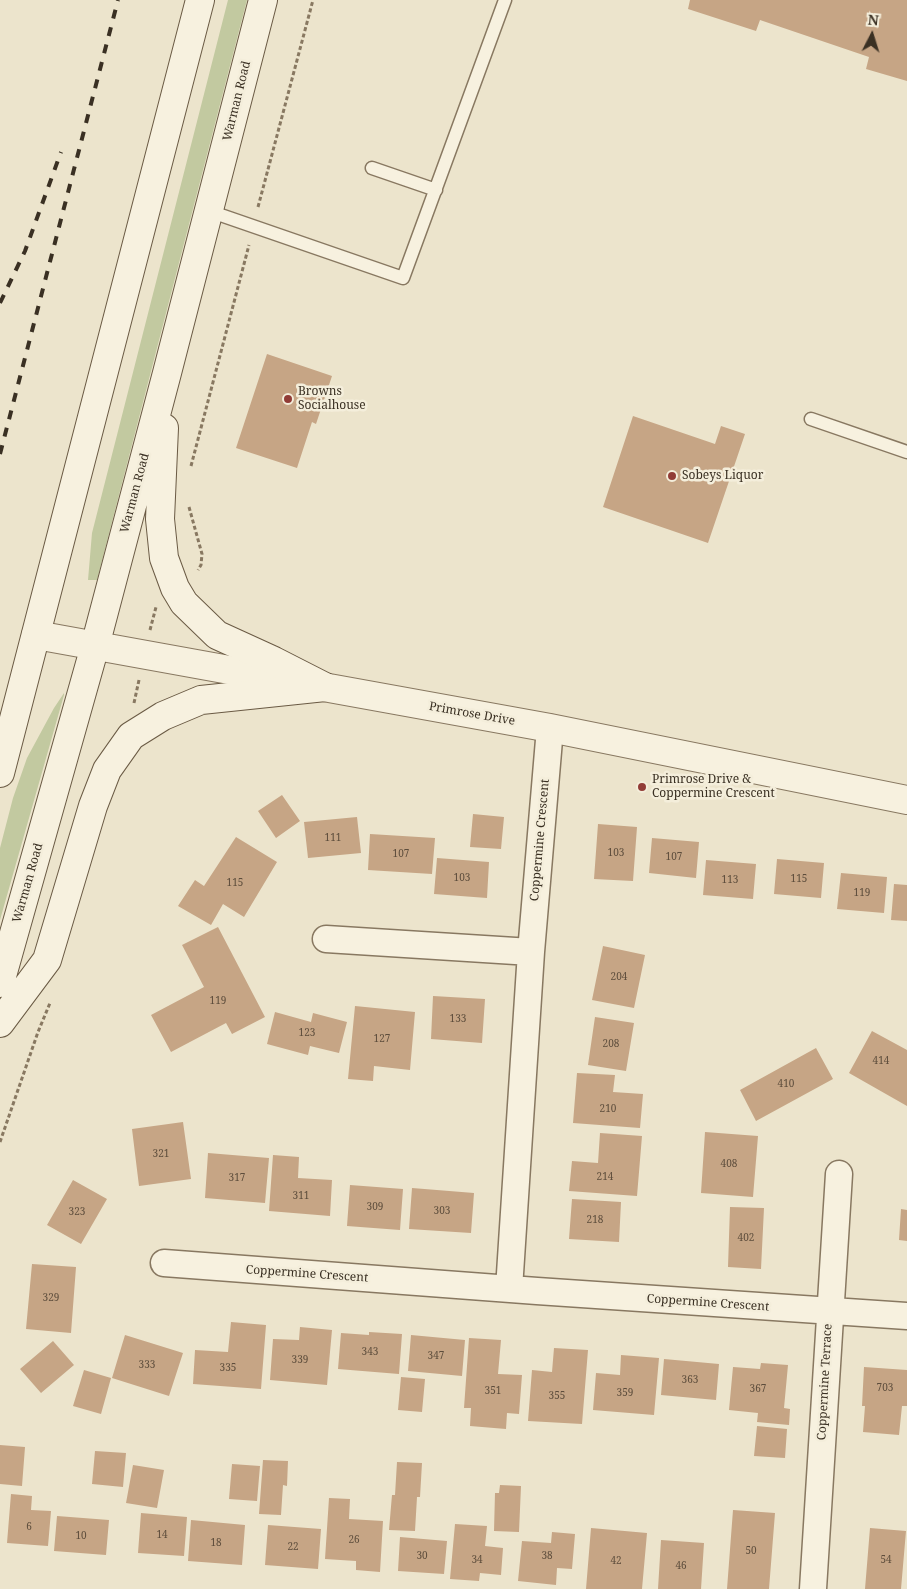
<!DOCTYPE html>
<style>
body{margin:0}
#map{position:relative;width:907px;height:1589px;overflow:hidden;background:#ece4cc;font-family:"Noto Serif",serif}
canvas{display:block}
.north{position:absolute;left:847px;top:10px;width:50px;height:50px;-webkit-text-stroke:4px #f4eedb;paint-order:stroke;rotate:5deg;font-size:14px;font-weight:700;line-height:20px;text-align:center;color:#3a3023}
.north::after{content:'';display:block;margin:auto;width:18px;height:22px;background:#3a3023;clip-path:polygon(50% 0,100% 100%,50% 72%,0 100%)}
</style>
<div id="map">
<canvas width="907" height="1589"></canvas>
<div class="north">N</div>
</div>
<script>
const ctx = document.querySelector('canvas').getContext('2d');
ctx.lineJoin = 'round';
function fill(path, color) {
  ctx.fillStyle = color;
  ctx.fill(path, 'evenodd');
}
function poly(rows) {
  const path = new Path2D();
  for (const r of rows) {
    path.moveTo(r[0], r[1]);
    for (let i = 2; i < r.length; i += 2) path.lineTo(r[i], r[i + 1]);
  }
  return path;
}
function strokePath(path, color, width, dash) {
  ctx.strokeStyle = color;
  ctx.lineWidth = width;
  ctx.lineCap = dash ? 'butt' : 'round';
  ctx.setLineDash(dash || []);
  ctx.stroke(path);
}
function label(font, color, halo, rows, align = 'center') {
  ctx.font = font + ' "Noto Serif",serif';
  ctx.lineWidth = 5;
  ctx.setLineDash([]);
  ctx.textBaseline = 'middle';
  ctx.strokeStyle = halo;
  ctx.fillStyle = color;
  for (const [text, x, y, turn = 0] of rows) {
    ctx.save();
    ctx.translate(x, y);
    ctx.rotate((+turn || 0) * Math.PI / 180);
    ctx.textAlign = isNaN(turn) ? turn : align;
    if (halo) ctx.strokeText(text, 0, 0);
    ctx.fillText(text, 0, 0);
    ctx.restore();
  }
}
fill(poly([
 [228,0,247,0,97,580,88,580,92,533],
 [64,693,64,695,0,920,0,848,13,798,27,758,54,708]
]), '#c2c9a0');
fill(poly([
 [690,0,907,0,907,81,866,69,869,57,760,20,756,31,688,9],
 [267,354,332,376,316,424,312,422,297,468,236,448],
 [633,416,715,444,721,426,745,434,708,543,603,507],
 [282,795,300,821,276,838,258,811],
 [473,814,504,817,501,849,470,847],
 [357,817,361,853,308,858,304,822],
 [598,824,637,827,633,881,594,879],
 [370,834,435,838,432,874,368,870],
 [236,837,277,862,244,917,223,904,211,925,178,906,195,880,204,886],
 [652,838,699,842,696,878,649,873],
 [437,858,489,862,487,898,434,894],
 [777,859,824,863,821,898,774,894],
 [706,860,756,864,753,899,703,895],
 [841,873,887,877,884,913,837,909],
 [894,884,907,885,907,921,891,920],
 [218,927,265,1017,232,1034,226,1023,171,1052,151,1015,204,987,182,945],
 [603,946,645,955,634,1008,592,1000],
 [433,996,485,999,482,1043,431,1039],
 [355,1006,415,1012,410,1070,374,1066,373,1081,348,1079],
 [275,1012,311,1022,313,1013,347,1022,339,1053,310,1046,308,1055,267,1044],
 [595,1017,634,1023,626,1071,588,1065],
 [872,1031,907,1050,907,1106,849,1073],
 [816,1048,833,1079,756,1121,740,1090],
 [577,1073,615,1075,613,1092,643,1094,640,1128,573,1123],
 [183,1122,191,1179,139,1186,132,1129],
 [705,1132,758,1136,753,1197,701,1193],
 [600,1133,642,1136,637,1196,569,1191,572,1161,598,1163],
 [208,1153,269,1158,265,1203,205,1198],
 [273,1155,299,1157,298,1178,332,1180,330,1216,269,1211],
 [73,1180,107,1199,81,1244,47,1225],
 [350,1185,403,1189,400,1230,347,1226],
 [412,1188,474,1193,471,1233,409,1229],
 [572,1199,621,1202,619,1242,569,1239],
 [730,1207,764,1208,761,1269,728,1267],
 [901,1209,907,1210,907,1241,899,1240],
 [32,1264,76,1267,71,1333,26,1329],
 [231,1322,266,1325,261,1389,193,1384,195,1350,228,1352],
 [300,1327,332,1330,327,1385,270,1380,273,1339,299,1340],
 [369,1332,402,1334,399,1374,338,1369,341,1333,369,1335],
 [125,1335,183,1353,169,1396,112,1378],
 [411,1335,465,1340,462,1376,408,1371],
 [469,1338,501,1340,498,1374,522,1375,519,1414,507,1413,506,1429,470,1426,471,1408,464,1408],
 [53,1341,74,1365,41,1393,20,1369],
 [554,1348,588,1350,582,1424,528,1421,532,1370,552,1372],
 [621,1355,659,1358,654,1415,593,1410,596,1373,620,1375],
 [664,1359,719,1364,716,1400,661,1395],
 [761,1363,788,1365,784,1408,790,1409,789,1425,757,1422,758,1413,729,1410,733,1367,760,1369],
 [864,1367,907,1370,907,1406,902,1406,899,1435,863,1432,865,1406,862,1406],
 [84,1370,111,1378,101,1414,73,1406],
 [401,1377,425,1379,422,1412,398,1410],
 [757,1426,787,1429,785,1458,754,1456],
 [0,1445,25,1447,22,1486,0,1484],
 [95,1451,126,1453,123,1487,92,1484],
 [263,1460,288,1461,287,1486,283,1485,281,1515,259,1514],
 [397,1462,422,1463,420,1497,417,1497,415,1531,389,1530,392,1495,395,1495],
 [232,1464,260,1466,257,1501,229,1499],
 [133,1465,164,1470,157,1508,126,1503],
 [500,1485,521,1486,519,1532,494,1531,495,1493,499,1493],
 [11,1494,32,1496,31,1510,51,1511,48,1546,7,1543],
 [329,1498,350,1499,349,1519,383,1521,380,1572,356,1570,356,1561,325,1559],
 [733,1510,775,1513,769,1589,727,1589],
 [141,1513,187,1517,184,1556,138,1553],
 [57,1516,109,1520,106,1555,54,1551],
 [191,1520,245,1525,242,1565,188,1561],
 [455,1524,487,1526,485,1546,503,1548,501,1575,480,1573,479,1581,450,1579],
 [268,1525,321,1529,318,1569,265,1565],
 [591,1528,647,1533,642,1589,586,1589],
 [870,1528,906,1531,901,1589,865,1589],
 [552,1532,575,1534,572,1569,557,1568,556,1585,518,1581,522,1541,551,1543],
 [400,1537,447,1541,444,1574,398,1571],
 [661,1540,704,1543,701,1589,658,1589]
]), '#c6a585');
const service = poly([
 [372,168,436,190],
 [209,211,403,278,505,0],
 [811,419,907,452]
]);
const minor = poly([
 [326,939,531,952],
 [164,1263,537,1291,907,1316],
 [509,1289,531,952,550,728],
 [813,1589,839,1174]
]);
const tertiary = poly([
 [36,635,550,728,907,800]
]);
const secondary = poly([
 [164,428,160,519,164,558,175,588,184,603,217,635,274,661,325,687],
 [0,773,200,0],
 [0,983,95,646,167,373,263,0],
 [0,1023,47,960,93,806,107,770,131,736,163,716,201,700,325,687]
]);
strokePath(service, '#887861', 15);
strokePath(minor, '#887861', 29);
strokePath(tertiary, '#887861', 30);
strokePath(secondary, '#6a5a44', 30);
strokePath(poly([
 [258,207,313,0],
 [191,466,249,245],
 [189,507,202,554,201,565,198,570],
 [150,630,156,607],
 [134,703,139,680],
 [0,1142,38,1032,50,1003]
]), '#887861', 3, [4, 2.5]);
strokePath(service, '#f7f1df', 12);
strokePath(minor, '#f7f1df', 26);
strokePath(tertiary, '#f7f1df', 28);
strokePath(secondary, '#f7f1df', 28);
strokePath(poly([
 [0,303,25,251,61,152],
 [0,454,118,0]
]), '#3a3023', 4, [9, 9]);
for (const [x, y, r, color] of [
 [288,399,5,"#913c36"],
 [672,476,5,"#913c36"],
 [642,787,5,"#913c36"]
]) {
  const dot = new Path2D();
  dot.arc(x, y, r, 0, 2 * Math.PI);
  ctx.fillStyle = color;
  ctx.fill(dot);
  strokePath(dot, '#f4eedb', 2);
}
label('10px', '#5d4d3c', null, [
 ["111",333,838],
 ["103",616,853],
 ["107",401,854],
 ["107",674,857],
 ["103",462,878],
 ["115",799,879],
 ["113",730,880],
 ["115",235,883],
 ["119",862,893],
 ["204",619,977],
 ["119",218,1001],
 ["133",458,1019],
 ["123",307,1033],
 ["127",382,1039],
 ["208",611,1044],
 ["414",881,1061],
 ["410",786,1084],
 ["210",608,1109],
 ["321",161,1154],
 ["408",729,1164],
 ["214",605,1177],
 ["317",237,1178],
 ["311",301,1196],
 ["309",375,1207],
 ["303",442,1211],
 ["323",77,1212],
 ["218",595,1220],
 ["402",746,1238],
 ["329",51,1298],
 ["343",370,1352],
 ["347",436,1356],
 ["339",300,1360],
 ["333",147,1365],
 ["335",228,1368],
 ["363",690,1380],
 ["703",885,1388],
 ["367",758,1389],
 ["351",493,1391],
 ["359",625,1393],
 ["355",557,1396],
 ["6",29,1527],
 ["14",162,1535],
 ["10",81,1536],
 ["26",354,1540],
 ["18",216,1543],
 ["22",293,1547],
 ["50",751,1551],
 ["30",422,1556],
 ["38",547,1556],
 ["34",477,1560],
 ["54",886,1560],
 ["42",616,1561],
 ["46",681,1566]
]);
label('12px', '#3a3023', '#f4eedb', [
 ["Warman Road",237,101,-76],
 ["Warman Road",135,493,-75],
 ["Primrose Drive",472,714,10],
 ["Coppermine Crescent",540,840,-85],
 ["Warman Road",28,883,-74],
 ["Coppermine Crescent",307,1274,4],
 ["Coppermine Crescent",708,1303,4],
 ["Coppermine Terrace",825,1382,-87]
]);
label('12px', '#3a3023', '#f4eedb', [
 ["Browns",298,392],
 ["Socialhouse",298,406],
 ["Sobeys Liquor",682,476],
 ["Primrose Drive &",652,780],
 ["Coppermine Crescent",652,794]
], 'left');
</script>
